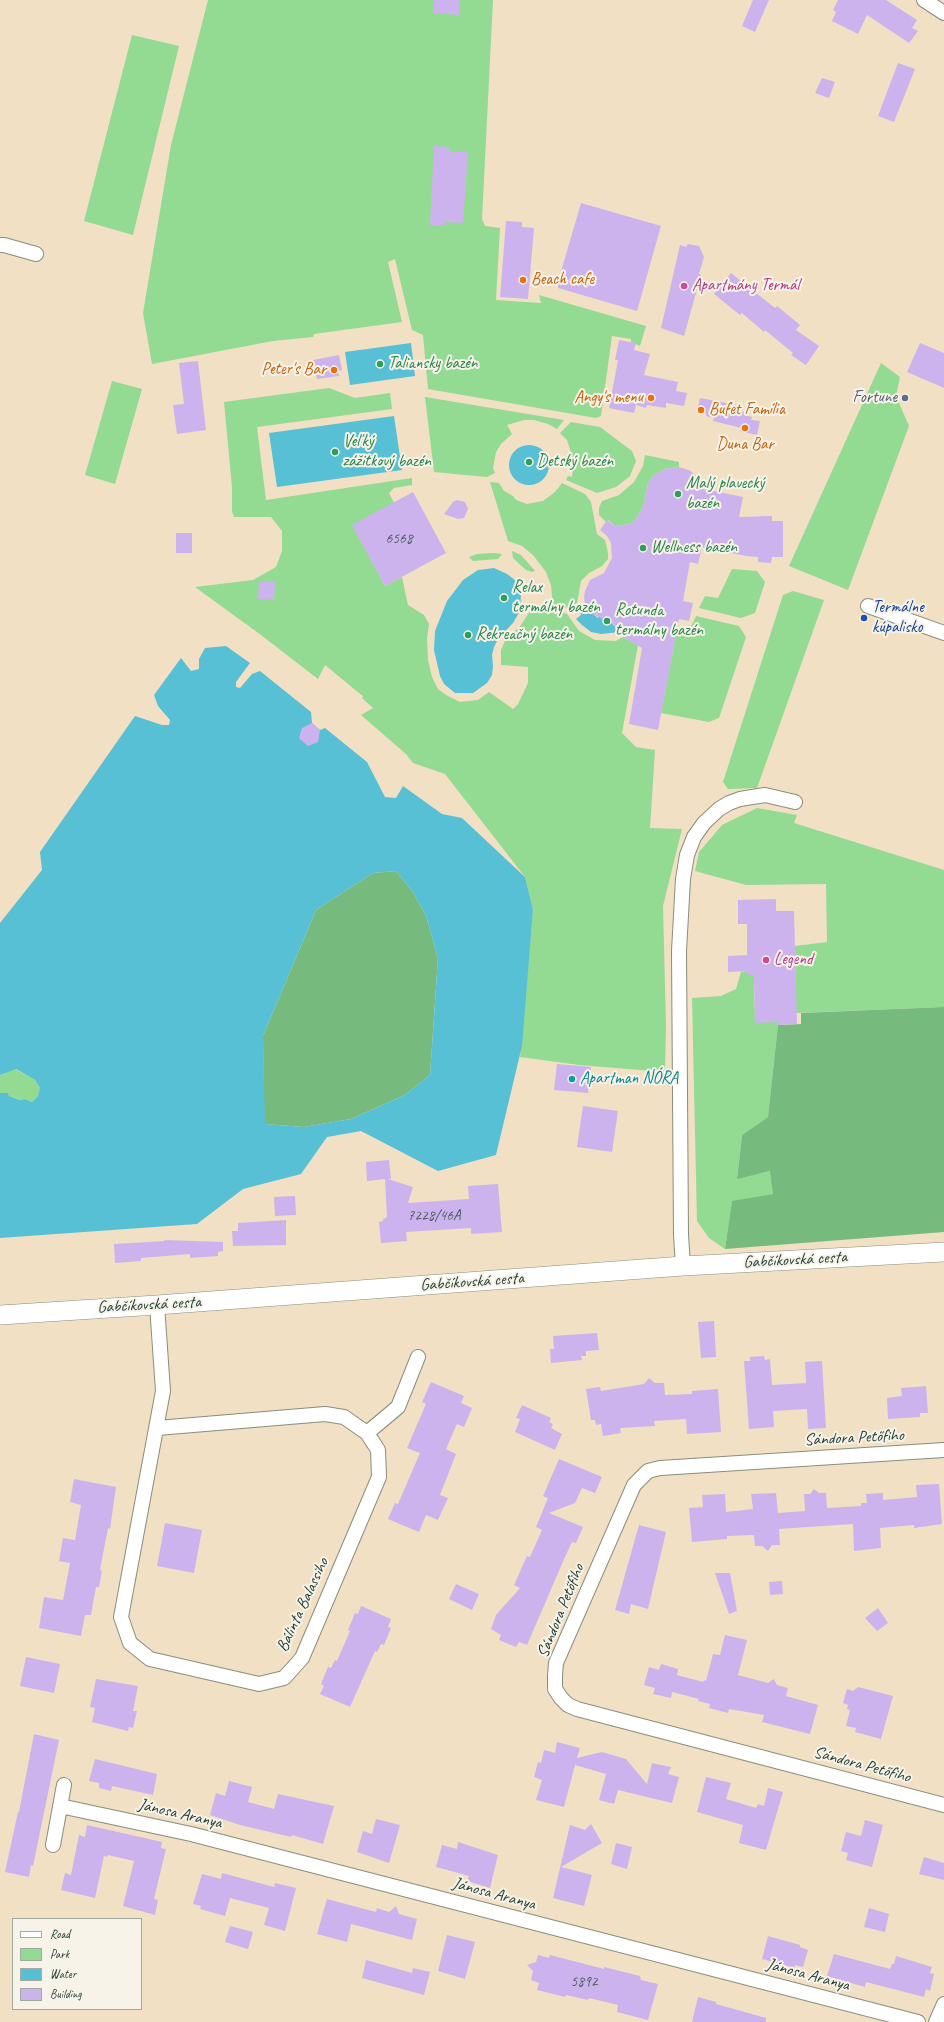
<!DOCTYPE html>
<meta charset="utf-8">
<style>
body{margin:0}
#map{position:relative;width:944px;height:2022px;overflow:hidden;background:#f1e0c4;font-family:Caveat,sans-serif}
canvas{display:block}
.legend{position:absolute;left:12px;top:1918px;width:130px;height:92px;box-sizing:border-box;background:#f7f3e8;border:1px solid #a1aaa0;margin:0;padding:5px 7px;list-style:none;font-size:12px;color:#1f3d34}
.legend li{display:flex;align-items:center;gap:8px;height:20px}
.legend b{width:20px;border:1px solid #a1aaa0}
</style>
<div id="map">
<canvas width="944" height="2022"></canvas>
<ul class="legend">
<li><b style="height:5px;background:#fff"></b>Road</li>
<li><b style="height:11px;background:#93da93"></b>Park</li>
<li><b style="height:11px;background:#57c0d5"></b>Water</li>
<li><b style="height:11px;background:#cdb3ed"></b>Building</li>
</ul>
</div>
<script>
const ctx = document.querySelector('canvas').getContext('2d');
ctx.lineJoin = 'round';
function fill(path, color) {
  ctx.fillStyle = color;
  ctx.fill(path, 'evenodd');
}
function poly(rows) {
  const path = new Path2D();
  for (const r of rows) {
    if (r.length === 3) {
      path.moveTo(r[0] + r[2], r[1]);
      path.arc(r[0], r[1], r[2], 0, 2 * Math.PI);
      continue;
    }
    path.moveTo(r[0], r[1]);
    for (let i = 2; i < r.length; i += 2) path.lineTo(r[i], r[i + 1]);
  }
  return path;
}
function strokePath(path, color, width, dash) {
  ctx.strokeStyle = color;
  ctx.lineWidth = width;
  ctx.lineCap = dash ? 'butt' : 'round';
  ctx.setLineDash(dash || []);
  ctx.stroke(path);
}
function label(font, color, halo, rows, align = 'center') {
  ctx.font = font + ' Caveat,sans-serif';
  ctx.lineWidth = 4;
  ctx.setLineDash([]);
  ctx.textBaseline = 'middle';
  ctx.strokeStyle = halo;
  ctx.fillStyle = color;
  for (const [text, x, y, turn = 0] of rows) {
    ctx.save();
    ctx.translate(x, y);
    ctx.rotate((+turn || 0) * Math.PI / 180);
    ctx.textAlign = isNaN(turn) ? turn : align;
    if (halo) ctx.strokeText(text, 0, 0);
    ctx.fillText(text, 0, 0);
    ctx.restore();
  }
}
fill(poly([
 [208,0,493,0,482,219,485,226,500,228,496,300,541,303,539,295,646,326,640,346,631,342,631,339,612,336,601,416,596,418,428,389,423,335,412,330,395,259,388,262,402,322,314,334,313,337,273,341,152,364,143,313,171,145],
 [132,35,179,46,133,235,84,221],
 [881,363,900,377,896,396,909,426,848,590,789,566],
 [112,381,142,389,115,484,85,475],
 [329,388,355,398,390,393,392,409,257,427,266,500,412,478,412,485,394,488,389,493,394,503,353,526,385,586,402,577,408,605,424,615,429,624,427,639,428,660,432,677,438,689,446,695,460,702,478,700,489,692,513,709,518,704,528,683,528,667,501,665,501,650,505,641,521,625,530,611,559,612,567,614,579,631,595,640,616,641,623,637,638,645,622,733,636,747,655,750,650,828,682,829,663,906,666,1026,665,1072,579,1065,520,1057,533,910,525,877,445,774,413,763,406,754,361,715,373,708,362,698,363,696,359,693,325,665,318,679,261,635,195,587,253,580,276,567,282,551,282,531,271,517,234,517,232,511,232,487,224,402],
 [425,397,564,420,557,429,548,424,534,420,524,420,507,425,512,434,501,444,496,452,493,468,495,473,487,477,434,472],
 [571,422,600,427,632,451,636,461,630,476,616,487,597,493,566,480,568,476,572,477,574,462,567,440,560,433],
 [645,455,679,462,679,467,665,469,652,477,648,484,643,507,636,519,630,524,615,526,608,520,606,522,599,515,599,508,602,501,619,495,634,482,643,466],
 [490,482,499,483,504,491,513,496,516,500,527,504,543,501,555,492,562,483,585,494,591,502,597,534,605,540,608,553,608,559,602,566,589,573,581,581,577,603,565,608,553,607,551,585,546,572,533,555,522,546,508,541],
 [512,551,521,555,535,571,532,572,526,570,513,558],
 [494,553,502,554,498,559,473,561,469,557,477,554],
 [732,569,757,571,765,582,755,613,741,618,699,608,705,596,718,598],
 [793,591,824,600,757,788,728,789,723,782,783,595],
 [696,616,739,626,746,637,719,718,709,722,661,713,677,629,689,631],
 [757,808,797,815,794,823,944,870,944,1007,796,1013,795,946,827,942,826,884,746,885,695,871,699,852,722,825],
 [747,971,747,975,754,975,755,1022,778,1022,778,1025,768,1117,742,1135,737,1178,771,1171,773,1194,732,1202,725,1249,709,1238,697,1221,692,998,721,996,736,989,741,972],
 [15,1069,35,1080,40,1088,38,1096,32,1102,25,1099,21,1100,9,1096,8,1093,0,1093,0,1074,2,1075]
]), '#93da93');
fill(poly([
 [396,871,413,892,426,916,438,958,430,1075,405,1095,351,1119,304,1127,264,1124,263,1036,316,910,373,873],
 [944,1007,944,1232,725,1249,732,1201,773,1194,770,1171,737,1179,742,1135,768,1117,778,1025,801,1024,801,1013]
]), '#76ba7d');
fill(poly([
 [411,343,415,376,350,385,345,352],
 [394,416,402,470,277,487,269,433],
 [529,465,20],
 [494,568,507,574,515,580,521,594,520,611,513,623,498,639,494,647,492,655,493,666,492,675,487,683,473,693,455,693,444,684,440,676,434,650,435,631,447,601,463,580,478,570],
 [587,605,593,614,598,618,600,611,620,632,601,634,591,632,582,625,576,619,581,615,579,609],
 [226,646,250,663,236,682,236,687,240,688,252,674,260,671,311,712,312,723,320,730,325,728,367,762,385,797,396,798,403,786,442,814,462,818,525,877,533,910,522,1046,496,1155,438,1171,361,1131,327,1137,301,1174,243,1189,197,1224,0,1238,0,1093,8,1093,9,1096,20,1100,25,1099,32,1102,38,1096,40,1088,35,1080,16,1069,1,1075,0,1074,0,923,42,870,40,852,135,716,162,725,169,725,170,720,158,706,154,695,181,658,191,671,199,669,199,659,205,648],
 [396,871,413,892,426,916,438,958,430,1075,405,1095,351,1119,304,1127,265,1124,263,1036,316,910,373,873]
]), '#57c0d5');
fill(poly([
 [434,0,459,0,459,15,433,13],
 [753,0,769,0,755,32,742,26],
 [838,0,886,0,917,20,912,28,918,31,909,43,867,15,858,34,832,21,836,12,833,10],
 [898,63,915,69,894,122,878,116],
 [822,78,835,82,829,98,815,93],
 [434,146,450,147,450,151,468,152,463,223,445,222,445,225,430,225],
 [581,203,661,226,637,311,558,288,558,282],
 [506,221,522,222,522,227,534,228,528,299,500,297],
 [688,244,699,246,704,257,699,274,701,275,684,336,661,328,680,245,686,247],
 [731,273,775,308,777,306,800,325,796,330,819,346,806,365,791,355,793,353,765,330,764,332,742,313,740,315,714,294],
 [619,340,636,343,634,350,650,354,644,375,678,382,676,391,687,393,684,406,666,403,666,408,647,405,646,408,636,405,634,413,609,408,618,360,615,360],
 [920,343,944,353,944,388,907,372],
 [339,355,342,370,338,371,339,376,317,379,313,360],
 [198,361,206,430,177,434,173,405,184,404,179,363],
 [700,398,737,405,736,410,744,412,744,415,752,417,751,420,760,421,757,435,740,431,741,428,713,421,714,418,706,416,706,413,697,411],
 [679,467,689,470,702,480,699,488,743,497,739,517,772,516,772,521,783,521,783,557,772,557,771,563,758,562,758,557,746,556,702,547,698,564,690,562,683,601,693,603,689,621,679,619,658,730,629,724,642,648,623,637,610,620,604,620,593,614,585,604,584,597,585,591,590,580,604,573,612,558,611,543,607,536,600,530,607,520,615,526,630,524,636,519,643,507,648,484,652,477,665,469],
 [413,492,446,553,385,586,352,525],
 [457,500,465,502,468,509,464,518,458,519,444,514,453,502],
 [176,533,192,533,192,553,176,553],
 [259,582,275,582,274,599,258,599],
 [312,723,320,730,318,742,308,746,299,738,302,728],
 [776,899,776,911,794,911,797,1024,778,1025,778,1022,755,1023,754,975,747,975,747,971,728,972,728,956,747,955,747,924,738,924,738,900],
 [557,1064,591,1067,588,1093,554,1090],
 [583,1106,618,1111,612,1152,577,1147],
 [389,1160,391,1179,388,1179,413,1187,408,1203,469,1199,468,1186,498,1184,502,1232,471,1234,471,1228,406,1232,407,1241,381,1243,379,1222,383,1221,383,1219,386,1218,387,1216,385,1179,367,1181,366,1162],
 [295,1196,296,1215,275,1216,274,1197],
 [286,1220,286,1245,233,1246,232,1231,238,1231,238,1223],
 [164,1240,223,1242,223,1251,218,1252,218,1256,190,1258,190,1254,141,1258,141,1261,115,1263,114,1244,165,1241],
 [714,1321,716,1357,701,1358,698,1322],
 [597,1333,599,1350,586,1351,586,1356,581,1356,582,1360,551,1363,550,1349,554,1349,553,1336],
 [764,1356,765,1360,770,1359,772,1385,806,1383,805,1362,822,1361,826,1428,808,1429,807,1409,773,1411,774,1427,749,1429,744,1361,750,1361,750,1357],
 [649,1378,655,1383,664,1383,665,1395,692,1394,692,1391,718,1389,721,1432,687,1434,686,1419,654,1421,655,1426,620,1428,621,1433,603,1436,601,1424,596,1425,595,1420,591,1420,586,1389,600,1387,601,1391,644,1384],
 [431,1382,464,1396,461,1403,472,1408,464,1427,457,1424,446,1449,456,1454,440,1495,448,1498,438,1520,426,1515,419,1532,388,1519,395,1503,398,1504,420,1453,407,1448,426,1404,422,1402],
 [926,1386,928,1413,920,1413,920,1417,888,1419,887,1398,902,1396,901,1388],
 [522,1405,551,1418,549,1422,553,1424,551,1428,562,1434,555,1450,515,1432,520,1419,516,1418],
 [559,1459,602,1477,595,1493,582,1488,575,1503,549,1513,583,1527,576,1543,572,1542,565,1557,527,1645,519,1642,516,1647,499,1640,501,1635,491,1629,496,1615,520,1588,514,1585,527,1556,530,1557,542,1530,536,1527,548,1498,543,1496],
 [74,1479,116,1487,110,1529,108,1528,100,1570,102,1571,99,1587,96,1587,91,1615,85,1615,81,1636,39,1628,44,1597,63,1600,70,1563,59,1561,63,1538,75,1540,81,1505,70,1502],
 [939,1484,942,1524,914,1528,914,1525,880,1528,881,1548,854,1551,853,1524,779,1529,780,1545,772,1545,768,1551,762,1546,755,1546,754,1535,727,1536,727,1539,692,1542,689,1508,703,1507,702,1495,725,1494,726,1512,753,1509,751,1494,776,1493,778,1513,805,1511,804,1494,810,1494,814,1489,819,1493,826,1493,827,1508,861,1506,861,1503,867,1503,866,1494,883,1493,883,1500,917,1497,916,1485],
 [165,1523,202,1530,194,1573,157,1566],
 [639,1525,666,1532,648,1609,631,1604,629,1614,615,1610],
 [715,1573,730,1573,737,1611,729,1614],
 [782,1581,783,1594,770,1595,769,1582],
 [456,1584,479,1594,472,1610,449,1599],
 [361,1606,391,1619,388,1627,391,1628,384,1645,381,1644,377,1652,375,1651,350,1707,320,1694,324,1686,321,1684,328,1667,331,1668,335,1660,337,1661,350,1631,348,1630,355,1613,358,1614],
 [878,1608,888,1623,877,1631,865,1618],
 [725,1635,747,1640,738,1675,768,1683,774,1679,777,1685,788,1688,786,1696,818,1705,810,1734,762,1722,764,1715,729,1709,728,1713,709,1708,710,1704,698,1701,699,1699,672,1692,671,1698,653,1694,655,1688,644,1685,649,1667,659,1670,661,1664,678,1669,677,1675,703,1682,704,1680,706,1681,713,1654,720,1655],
 [26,1657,60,1664,54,1693,20,1686],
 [96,1679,138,1686,133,1711,137,1711,133,1728,129,1727,128,1731,92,1722,95,1708,90,1707],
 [858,1687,893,1696,881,1739,855,1732,856,1728,846,1726,850,1710,847,1709,848,1705,843,1703,847,1689,853,1691],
 [34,1734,59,1740,33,1866,31,1865,29,1877,5,1872,18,1812,19,1812],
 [557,1742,580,1748,577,1758,602,1752,626,1759,647,1784,652,1763,671,1767,668,1774,679,1777,672,1803,618,1790,614,1804,599,1800,606,1774,575,1765,564,1807,536,1800,542,1780,534,1777,538,1762,541,1763,544,1750,555,1753],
 [95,1759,157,1774,153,1795,112,1786,111,1791,99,1788,99,1783,89,1781],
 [706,1777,731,1783,726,1799,756,1808,758,1804,764,1806,768,1788,783,1792,766,1850,739,1843,743,1825,697,1812],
 [229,1781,252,1787,248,1802,274,1809,278,1794,334,1806,323,1844,292,1835,291,1837,240,1825,210,1815,216,1793,225,1796],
 [376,1819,400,1825,389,1863,357,1852,363,1831,372,1834],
 [865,1820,883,1825,872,1867,846,1860,848,1853,841,1851,846,1832,861,1836],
 [591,1824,602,1843,561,1867,592,1875,584,1906,553,1898,570,1825,585,1830],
 [87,1825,162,1842,161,1848,166,1849,154,1899,158,1900,155,1915,123,1906,134,1861,108,1855,107,1857,104,1856,95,1898,61,1890,65,1873,71,1875,79,1835,85,1837],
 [458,1842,498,1855,490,1888,467,1881,469,1876,436,1867,442,1845,457,1849],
 [616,1843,632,1847,627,1869,611,1864],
 [924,1857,944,1863,944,1880,919,1874],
 [222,1873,274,1887,275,1883,296,1888,285,1931,264,1925,269,1908,230,1898,225,1916,200,1909,201,1906,193,1904,202,1874,221,1879],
 [327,1899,376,1912,377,1908,389,1912,396,1906,399,1914,417,1919,412,1940,351,1924,347,1942,317,1934],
 [869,1908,889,1914,885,1932,864,1927],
 [230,1926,253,1932,248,1949,225,1942],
 [447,1935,475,1942,465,1979,438,1971],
 [768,1936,800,1945,800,1947,808,1950,803,1967,795,1965,794,1968,762,1959],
 [834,1954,890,1969,892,1964,894,1964,896,1956,932,1967,930,1973,934,1974,930,1991,926,1989,924,1997,866,1982,865,1987,827,1976],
 [538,1955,549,1958,550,1955,604,1969,604,1967,640,1976,641,1980,658,1984,648,2020,617,2012,618,2005,589,1998,588,2000,566,1995,565,1997,537,1990,539,1983,531,1980,533,1971,527,1965,536,1962],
 [366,1960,412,1973,413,1968,430,1972,424,1995,362,1978],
 [698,1997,716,2002,716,2004,766,2018,766,2022,692,2022]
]), '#cdb3ed');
const street = poly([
 [924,0,944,13],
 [0,245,4,245,36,254],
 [868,606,944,633],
 [683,1266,681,1235,679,951,683,879,687,855,694,837,704,823,719,809,729,803,740,799,765,795,795,802],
 [157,1428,325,1414,344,1417,367,1433,378,1450,379,1477,302,1658,284,1678,259,1684,150,1659,130,1643,121,1617,163,1391,157,1305],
 [367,1433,398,1407,418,1357],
 [944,1450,660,1468,648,1471,634,1485,556,1663,555,1675,555,1689,561,1698,568,1705,577,1709,944,1805],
 [60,1806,191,1834,918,2022],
 [53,1845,64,1785],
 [936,2022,944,2004]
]);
const secondary = poly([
 [0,1315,157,1305,683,1266,944,1252]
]);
strokePath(street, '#888e7c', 16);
strokePath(secondary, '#888e7c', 20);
strokePath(street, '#fff', 14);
strokePath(secondary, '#fff', 19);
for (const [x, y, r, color] of [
 [523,280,4,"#e8710a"],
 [684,286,4,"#d1479c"],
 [380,364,4,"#2e9e5b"],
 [334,370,4,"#e8710a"],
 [651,398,4,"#e8710a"],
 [905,398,4,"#5c6f8a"],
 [701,410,4,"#e8710a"],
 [745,428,4,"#e8710a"],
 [335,452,4,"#2e9e5b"],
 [529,462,4,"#2e9e5b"],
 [678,494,4,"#2e9e5b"],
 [643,548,4,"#2e9e5b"],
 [504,598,4,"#2e9e5b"],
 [864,618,4,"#1a4fb4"],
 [607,621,4,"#2e9e5b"],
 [468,635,4,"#2e9e5b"],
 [766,960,4,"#d1479c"],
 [572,1079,4,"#0f9aa8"]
]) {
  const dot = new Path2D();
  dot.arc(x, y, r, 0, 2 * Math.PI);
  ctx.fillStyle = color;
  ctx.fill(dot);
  strokePath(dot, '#f7f3e8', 1.5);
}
label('15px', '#4a5a62', null, [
 ["6568",399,539],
 ["7228/46A",434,1216],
 ["5892",584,1982]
]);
label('17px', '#c56008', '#f7f3e8', [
 ["Beach cafe",531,280],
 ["Peter's Bar",326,370,"right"],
 ["Angy's menu",643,398,"right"],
 ["Bufet Família",709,410],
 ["Duna Bar",745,445,"center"]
], 'left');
label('17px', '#b23c85', '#f7f3e8', [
 ["Apartmány Termál",692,286],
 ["Legend",774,960]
], 'left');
label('17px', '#27864d', '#f7f3e8', [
 ["Taliansky bazén",388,364],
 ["Veľký",343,442],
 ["zážitkový bazén",343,462],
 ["Detský bazén",537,462],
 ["Malý plavecký",686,484],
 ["bazén",686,504],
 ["Wellness bazén",651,548],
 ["Relax",512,588],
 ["termálny bazén",512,608],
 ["Rotunda",615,611],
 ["termálny bazén",615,631],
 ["Rekreačný bazén",476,635]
], 'left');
label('17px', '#4e5e75', '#f7f3e8', [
 ["Fortune",897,398]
], 'right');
label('17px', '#164399', '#f7f3e8', [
 ["Termálne",872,608],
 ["kúpalisko",872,628]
], 'left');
label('17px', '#0d838f', '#f7f3e8', [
 ["Apartman NÓRA",580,1079]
], 'left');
label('17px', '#1f3d34', '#f7f3e8', [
 ["Gabčíkovská cesta",795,1260,-3],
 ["Gabčíkovská cesta",472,1282,-4],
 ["Gabčíkovská cesta",149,1305,-3],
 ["Sándora Petőfiho",854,1438,-3],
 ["Bálinta Balassiho",303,1605,-65],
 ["Sándora Petőfiho",561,1611,-68],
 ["Sándora Petőfiho",862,1765,15],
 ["Jánosa Aranya",180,1814,13],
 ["Jánosa Aranya",494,1894,15],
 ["Jánosa Aranya",808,1975,15]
]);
</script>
